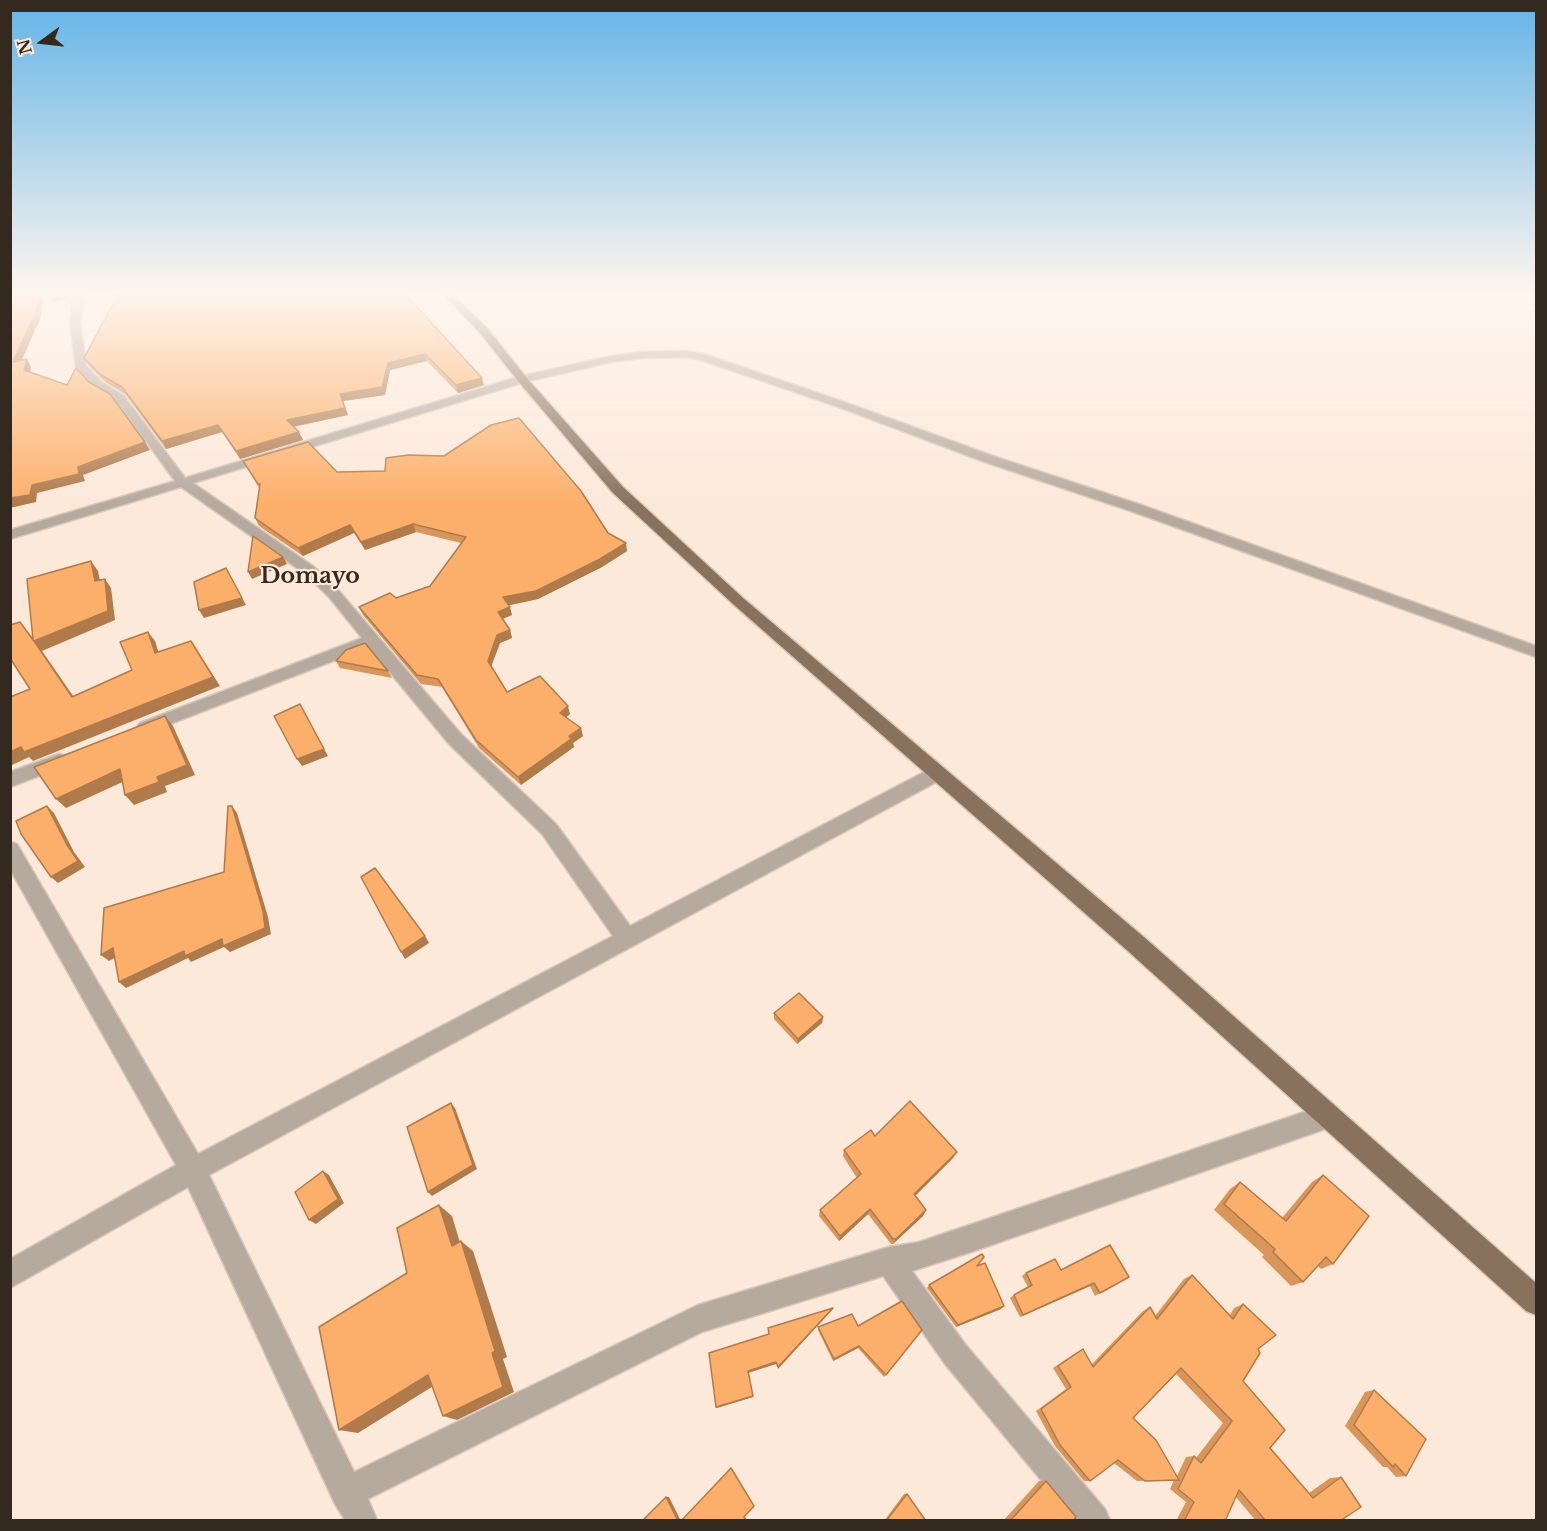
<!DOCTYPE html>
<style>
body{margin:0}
#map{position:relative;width:1547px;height:1531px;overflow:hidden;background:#fce9da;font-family:"Libre Baskerville",serif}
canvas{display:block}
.frame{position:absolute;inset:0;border:12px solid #34291f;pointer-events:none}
.north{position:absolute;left:12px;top:12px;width:60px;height:60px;-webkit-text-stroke:4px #fce9da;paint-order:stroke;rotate:255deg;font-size:16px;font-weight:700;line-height:24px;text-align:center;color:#34291f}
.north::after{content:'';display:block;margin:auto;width:21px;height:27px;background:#34291f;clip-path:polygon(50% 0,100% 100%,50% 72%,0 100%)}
</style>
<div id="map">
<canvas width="1547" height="1531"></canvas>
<div class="frame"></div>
<div class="north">N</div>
</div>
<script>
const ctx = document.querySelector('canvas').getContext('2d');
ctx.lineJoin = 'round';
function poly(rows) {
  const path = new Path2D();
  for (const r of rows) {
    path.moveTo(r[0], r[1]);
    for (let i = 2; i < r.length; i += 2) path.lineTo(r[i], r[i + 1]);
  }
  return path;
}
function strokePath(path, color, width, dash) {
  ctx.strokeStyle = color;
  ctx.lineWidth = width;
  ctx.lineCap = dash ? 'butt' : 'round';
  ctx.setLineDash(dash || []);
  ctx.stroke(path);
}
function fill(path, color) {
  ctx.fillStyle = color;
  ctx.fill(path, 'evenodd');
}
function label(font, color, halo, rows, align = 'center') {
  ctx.font = font + ' "Libre Baskerville",serif';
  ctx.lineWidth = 4.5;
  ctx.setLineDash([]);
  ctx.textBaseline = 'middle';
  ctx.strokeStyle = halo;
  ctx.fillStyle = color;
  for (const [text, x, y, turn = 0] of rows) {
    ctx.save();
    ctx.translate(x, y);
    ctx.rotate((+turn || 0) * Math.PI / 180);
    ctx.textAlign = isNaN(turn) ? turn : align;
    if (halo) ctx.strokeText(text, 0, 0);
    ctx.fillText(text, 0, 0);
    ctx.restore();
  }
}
const minor = poly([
 [50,291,69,291,10,304,10,298,50,291],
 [74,291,84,291,80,323,86,366,103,383,124,396,185,478,518,377,611,356,642,352,686,351,704,354,844,402,993,456,1141,505,1536,646,1536,657,1131,511,985,462,836,406,698,359,686,357,642,358,611,362,525,382,193,483,314,567,339,591,461,734,556,824,630,926,930,769,936,767,942,769,945,774,942,779,209,1175,354,1472,698,1305,889,1247,919,1242,1328,1104,1337,1107,1340,1116,1337,1125,1328,1128,974,1251,912,1271,965,1344,1105,1509,1110,1520,1074,1520,945,1364,883,1276,702,1332,368,1499,377,1520,345,1520,335,1504,188,1187,10,1288,10,1259,176,1165,10,869,10,842,17,844,198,1154,613,936,542,834,449,744,369,647,152,731,146,733,140,731,137,727,140,723,362,638,329,597,304,573,181,487,10,539,10,530,175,481,116,400,95,387,76,367,70,323,74,291],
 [59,754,65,756,68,761,65,766,10,787,10,772,59,754]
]);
const major = poly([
 [440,291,450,291,488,329,526,377,623,487,743,598,1145,938,1536,1283,1536,1315,1526,1311,1129,952,733,604,613,493,518,381,480,333,440,291]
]);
strokePath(minor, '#d8c6b8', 3);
strokePath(major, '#d8c6b8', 3);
fill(minor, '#b6aa9f');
fill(major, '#88725e');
fill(poly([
 [398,291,484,385,458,393,427,361,390,370,385,395,343,401,348,415,294,427,303,440,240,459,222,432,166,449,126,395,104,381,88,365,84,358],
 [243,461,337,472,608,533,627,551,602,567,538,599,508,605,512,615,502,619,510,630,512,638,500,643,491,667,507,692,570,714,566,717,583,736,573,743,574,747,521,785,479,748,442,687,421,684,363,615,359,607,396,598,430,586,461,543,416,532,365,550,354,533,303,556,259,526,255,518,259,488],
 [336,661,388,671,392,678,340,668],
 [774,1013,823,1017,822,1023,797,1044,774,1019],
 [875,1136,953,1158,915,1196,926,1210,923,1216,893,1244,891,1244,868,1214,839,1241,819,1216,820,1210,857,1178,843,1156,844,1150],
 [1323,1175,1333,1264,1321,1269,1318,1266,1303,1282,1291,1286,1262,1257,1264,1255,1214,1210,1230,1189,1240,1182,1282,1218,1312,1182],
 [977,1266,1001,1309,956,1327,927,1288,929,1285],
 [1061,1270,1124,1280,1095,1296,1090,1286,1020,1317,1010,1298,1014,1295,1028,1287,1022,1276,1026,1273],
 [1192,1275,1230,1315,1234,1308,1243,1304,1258,1349,1243,1381,1270,1448,1309,1493,1330,1478,1341,1477,1340,1521,1256,1521,1236,1497,1225,1521,1176,1521,1186,1502,1170,1489,1174,1480,1137,1481,1114,1463,1090,1481,1084,1481,1055,1446,1036,1411,1066,1389,1053,1368,1077,1352,1083,1349,1092,1364,1143,1311,1150,1307,1155,1316,1184,1279],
 [1176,1374,1223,1423,1196,1458,1194,1456,1186,1457,1177,1476,1133,1418],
 [858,1326,922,1330,884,1377,858,1348,833,1361,818,1330,818,1327],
 [1374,1390,1406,1476,1396,1477,1387,1467,1383,1467,1345,1426,1365,1392],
 [1039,1481,1046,1481,1073,1521,1003,1521],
 [904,1494,907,1494,926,1521,884,1521]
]), '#d9965b');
fill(poly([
 [10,291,38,291,10,296],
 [67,291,73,291,71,298,53,302,49,295],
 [83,291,109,291,86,295],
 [40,292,44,299,40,319,18,369,13,362],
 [425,354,427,361,390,370,385,395,343,401,340,394,388,363],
 [27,359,31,367,29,377,24,370],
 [482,378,484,385,458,393,456,385],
 [345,408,348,415,290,427,287,420],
 [218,425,222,432,166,449,162,441],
 [299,432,303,440,240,459,236,451],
 [145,442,150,450,83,475,85,481,37,493,36,502,10,508,10,498,32,485],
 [413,524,416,532,365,550,361,542],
 [350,525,354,533,303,556,298,548],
 [626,543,627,551,602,567,538,599,506,606,503,597],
 [283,557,287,564,252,579,248,572],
 [91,561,98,571,102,591,95,581],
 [226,568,246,605,204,618,199,610],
 [105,579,111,588,115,620,42,651,80,706,72,697,20,622,35,641],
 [510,607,512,615,500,620,498,612],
 [510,630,512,638,500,643,490,669,488,661,497,635],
 [148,632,155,641,162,663,155,653],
 [191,641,220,686,33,761,29,757,10,766,10,752],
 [300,704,328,756,302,766,297,759],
 [568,706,570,714,562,721,560,713],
 [165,716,173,726,195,775,165,786,167,792,134,805,125,795,157,777],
 [581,728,583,736,573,743,574,747,521,785,518,777],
 [120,769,129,779,66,808,56,799],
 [47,806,54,813,74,852,85,867,58,883,51,877,67,845],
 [232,806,237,813,268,917,271,934,230,952,224,947,191,962,188,958,126,988,119,982,184,951,222,939],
 [425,936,429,943,405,959,401,952],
 [113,948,120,955,109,961,101,955],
 [823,1017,822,1023,797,1044,798,1039],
 [451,1103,455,1108,477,1169,432,1196,428,1192],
 [957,1152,953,1158,911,1200,914,1194],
 [323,1171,329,1175,344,1203,316,1224,309,1220],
 [439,1205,452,1216,464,1256,452,1246],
 [870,1209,868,1214,839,1241,840,1236],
 [926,1210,923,1216,893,1244,896,1239],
 [461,1241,473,1251,507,1357,503,1359,514,1392,457,1420,443,1416,492,1353],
 [1094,1283,1090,1286,1020,1317,1023,1315],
 [1004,1306,1001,1309,956,1327,958,1325],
 [833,1308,832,1310,778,1369,778,1367],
 [859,1346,858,1348,833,1361,834,1359],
 [776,1362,776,1364,748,1373,748,1371],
 [428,1375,443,1380,358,1433,339,1430],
 [753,1396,753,1397,717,1408,716,1407],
 [666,1497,669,1497,681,1521,678,1521]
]), '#b07a4a');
const building = poly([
 [45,291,67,291,49,295,45,291],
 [120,291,398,291,406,295,482,378,456,385,425,354,388,363,382,387,340,394,345,408,287,420,299,432,236,451,218,425,162,441,122,387,100,374,84,358,120,291],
 [40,292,36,312,13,362,27,359,24,370,67,385,76,368,89,382,110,394,145,442,78,467,79,474,32,485,30,495,10,498,10,298,40,292],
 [519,418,581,491,608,533,626,543,600,559,536,591,503,597,510,607,498,612,510,630,497,635,488,661,507,692,540,676,568,706,560,713,581,728,569,736,571,739,518,777,476,740,438,679,417,675,359,607,390,593,396,598,430,586,466,537,413,524,361,542,350,525,298,548,255,518,260,484,258,484,243,461,308,442,337,472,385,471,386,458,408,455,444,456,491,425,519,418],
 [253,536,283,557,248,572,253,536],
 [91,561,95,581,105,579,108,611,34,641,72,697,132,670,120,642,148,632,155,653,191,641,213,677,24,752,21,747,10,752,10,697,30,689,10,658,10,625,20,622,33,640,27,579,91,561],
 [226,568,242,598,199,610,194,582,226,568],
 [365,643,388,671,336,661,346,650,365,643],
 [300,704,324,749,297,759,274,716,300,704],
 [165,716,187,765,157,777,159,782,125,795,120,769,56,799,34,767,165,716],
 [47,806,67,845,78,861,51,877,21,834,16,821,47,806],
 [228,806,232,806,263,911,265,928,223,946,222,939,185,956,184,951,119,982,113,948,101,955,104,908,224,872,228,806],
 [375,868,425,936,401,952,361,877,375,868],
 [799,993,823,1017,798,1039,774,1013,799,993],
 [910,1101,957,1152,914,1194,926,1210,896,1239,893,1239,870,1209,840,1236,820,1210,861,1174,844,1150,871,1130,875,1136,910,1101],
 [451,1103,473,1165,428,1192,407,1127,451,1103],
 [323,1171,338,1199,309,1220,295,1192,323,1171],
 [1323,1175,1369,1216,1333,1264,1326,1257,1303,1282,1273,1252,1275,1249,1224,1204,1240,1182,1286,1221,1323,1175],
 [439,1205,452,1246,461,1241,495,1351,492,1353,503,1387,443,1416,428,1375,339,1430,319,1327,407,1273,397,1228,439,1205],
 [1110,1245,1129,1277,1100,1293,1094,1283,1023,1315,1014,1295,1032,1285,1026,1273,1055,1259,1061,1270,1110,1245],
 [982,1254,984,1257,977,1266,985,1263,1004,1306,958,1325,929,1285,982,1254],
 [1192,1275,1233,1319,1243,1304,1276,1335,1258,1349,1260,1353,1243,1381,1285,1430,1270,1448,1313,1498,1341,1477,1361,1507,1340,1521,1266,1521,1239,1490,1225,1521,1184,1521,1194,1502,1178,1489,1194,1456,1201,1463,1232,1421,1181,1368,1133,1418,1156,1440,1179,1480,1145,1481,1118,1460,1090,1481,1060,1445,1041,1409,1071,1387,1058,1366,1083,1349,1093,1367,1150,1307,1157,1319,1192,1275],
 [902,1301,922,1330,886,1375,859,1346,834,1359,818,1327,852,1314,858,1326,902,1301],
 [833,1308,778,1367,776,1362,748,1371,753,1396,716,1407,709,1353,769,1334,768,1328,833,1308],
 [1374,1390,1426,1439,1406,1476,1395,1464,1393,1467,1354,1425,1374,1390],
 [731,1468,754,1506,744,1517,747,1521,681,1521,731,1468],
 [1046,1481,1076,1517,1073,1521,1010,1521,1046,1481],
 [907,1494,926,1521,886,1521,907,1494],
 [666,1497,678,1521,642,1521,666,1497]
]);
fill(building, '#fcaf6a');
strokePath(building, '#b07a4a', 1.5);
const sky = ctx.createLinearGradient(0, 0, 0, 505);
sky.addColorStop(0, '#64b4e7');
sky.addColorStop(0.58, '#fef5ee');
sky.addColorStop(1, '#fef5ee00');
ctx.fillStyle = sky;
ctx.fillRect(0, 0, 1547, 505);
label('bold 22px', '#34291f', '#fce9da', [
 ["Domayo",310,577]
]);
</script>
